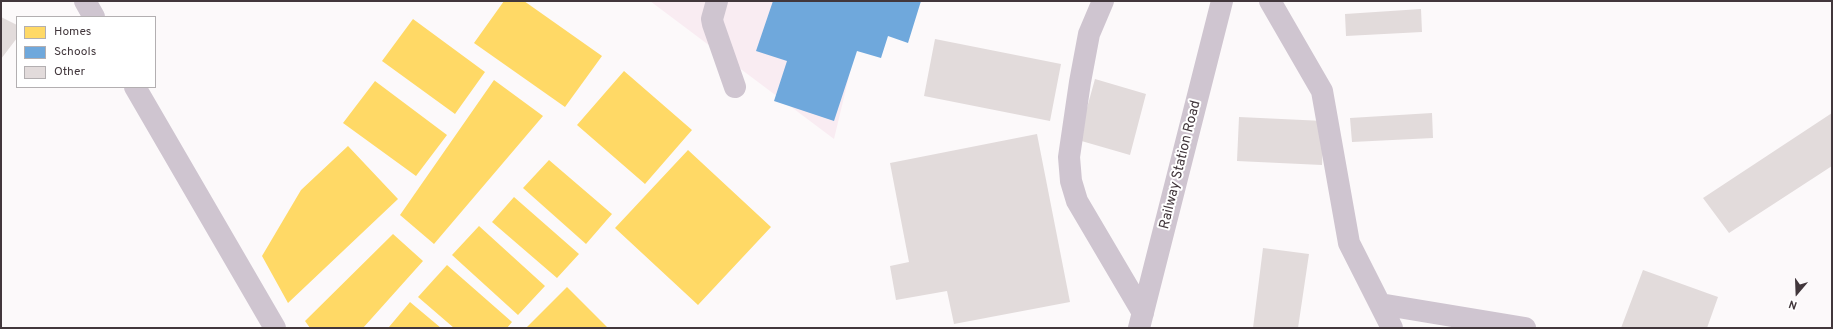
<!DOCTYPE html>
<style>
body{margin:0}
#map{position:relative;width:1833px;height:329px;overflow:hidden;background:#fcf9fa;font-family:Overpass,sans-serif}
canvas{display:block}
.frame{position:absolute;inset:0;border:2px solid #42373c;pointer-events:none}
.legend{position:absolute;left:16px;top:16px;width:140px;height:72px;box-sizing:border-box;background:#fff;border:1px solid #b3afb1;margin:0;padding:5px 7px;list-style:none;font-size:12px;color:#42373c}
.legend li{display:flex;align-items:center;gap:8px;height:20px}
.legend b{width:20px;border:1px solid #b3afb1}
.north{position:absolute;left:1777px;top:273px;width:40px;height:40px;-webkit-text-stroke:3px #fff;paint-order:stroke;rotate:199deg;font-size:11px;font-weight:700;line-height:16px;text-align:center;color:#42373c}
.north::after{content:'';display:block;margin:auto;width:14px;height:18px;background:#42373c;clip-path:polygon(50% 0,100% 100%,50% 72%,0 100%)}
</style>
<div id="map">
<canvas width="1833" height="329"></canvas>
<div class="frame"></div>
<ul class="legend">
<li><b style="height:11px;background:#ffd966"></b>Homes</li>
<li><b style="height:11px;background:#6fa8dc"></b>Schools</li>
<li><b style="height:11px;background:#e2dbdb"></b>Other</li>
</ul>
<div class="north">N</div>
</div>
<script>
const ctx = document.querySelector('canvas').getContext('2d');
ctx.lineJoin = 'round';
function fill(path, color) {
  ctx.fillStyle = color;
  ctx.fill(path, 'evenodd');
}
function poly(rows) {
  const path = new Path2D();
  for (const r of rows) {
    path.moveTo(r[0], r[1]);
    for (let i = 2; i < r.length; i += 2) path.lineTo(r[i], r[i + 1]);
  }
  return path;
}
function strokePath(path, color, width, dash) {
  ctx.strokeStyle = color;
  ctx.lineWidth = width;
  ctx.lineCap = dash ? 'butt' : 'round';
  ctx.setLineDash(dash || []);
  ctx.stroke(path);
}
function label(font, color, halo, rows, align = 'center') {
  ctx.font = font + ' Overpass,sans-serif';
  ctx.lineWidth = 4;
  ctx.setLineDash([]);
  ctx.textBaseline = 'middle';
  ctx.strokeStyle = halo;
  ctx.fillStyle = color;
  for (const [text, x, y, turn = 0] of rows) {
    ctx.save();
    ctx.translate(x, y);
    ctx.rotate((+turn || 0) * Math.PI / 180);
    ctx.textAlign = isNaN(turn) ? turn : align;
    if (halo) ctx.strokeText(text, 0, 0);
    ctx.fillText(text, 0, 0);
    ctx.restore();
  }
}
fill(poly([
 [650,1,867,1,834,139]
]), '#f9ecf2');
fill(poly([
 [504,1,524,1,602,56,565,107,474,43],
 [413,19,485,72,455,114,382,61],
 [624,71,692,130,645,184,577,125],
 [494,80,543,116,434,244,400,215],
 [375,81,447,135,416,176,343,123],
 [348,146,398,199,288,303,262,256,301,190],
 [688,150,771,227,698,305,615,228],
 [549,160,612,214,586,244,523,188],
 [514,197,579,254,557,278,492,222],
 [479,226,545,286,518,315,452,255],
 [393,234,423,261,363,328,310,328,305,321],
 [447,265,512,322,507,328,454,328,418,297],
 [567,287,608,328,526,328],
 [410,302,441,328,389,327]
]), '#ffd966');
fill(poly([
 [773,1,921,1,908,43,888,36,881,58,857,51,834,121,774,101,787,61,756,51]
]), '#6fa8dc');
fill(poly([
 [1421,9,1422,32,1346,36,1345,14],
 [1,17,17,25,17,38,1,59],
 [935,39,1061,64,1050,121,924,96],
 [1095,79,1146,94,1130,155,1078,140],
 [1432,113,1433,138,1352,142,1350,118],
 [1832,113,1832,166,1729,233,1703,198],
 [1239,117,1324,121,1322,165,1237,161],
 [1037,134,1070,302,954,324,947,291,896,300,890,266,909,262,890,163],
 [1263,248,1309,254,1298,328,1253,328],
 [1643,270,1718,297,1707,328,1621,328]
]), '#e2dbdb');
strokePath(poly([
 [85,1,94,17],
 [717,1,712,19,713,24,735,87],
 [1103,1,1089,34,1080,82,1069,157,1071,181,1077,201,1143,313],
 [1270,1,1322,91,1349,243,1392,328],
 [135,87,275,328],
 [1380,304,1525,328],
 [1139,328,1222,1]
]), '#cfc5d0', 22);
label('14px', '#42373c', '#fff', [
 ["Railway Station Road",1181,165,-76]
]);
</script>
